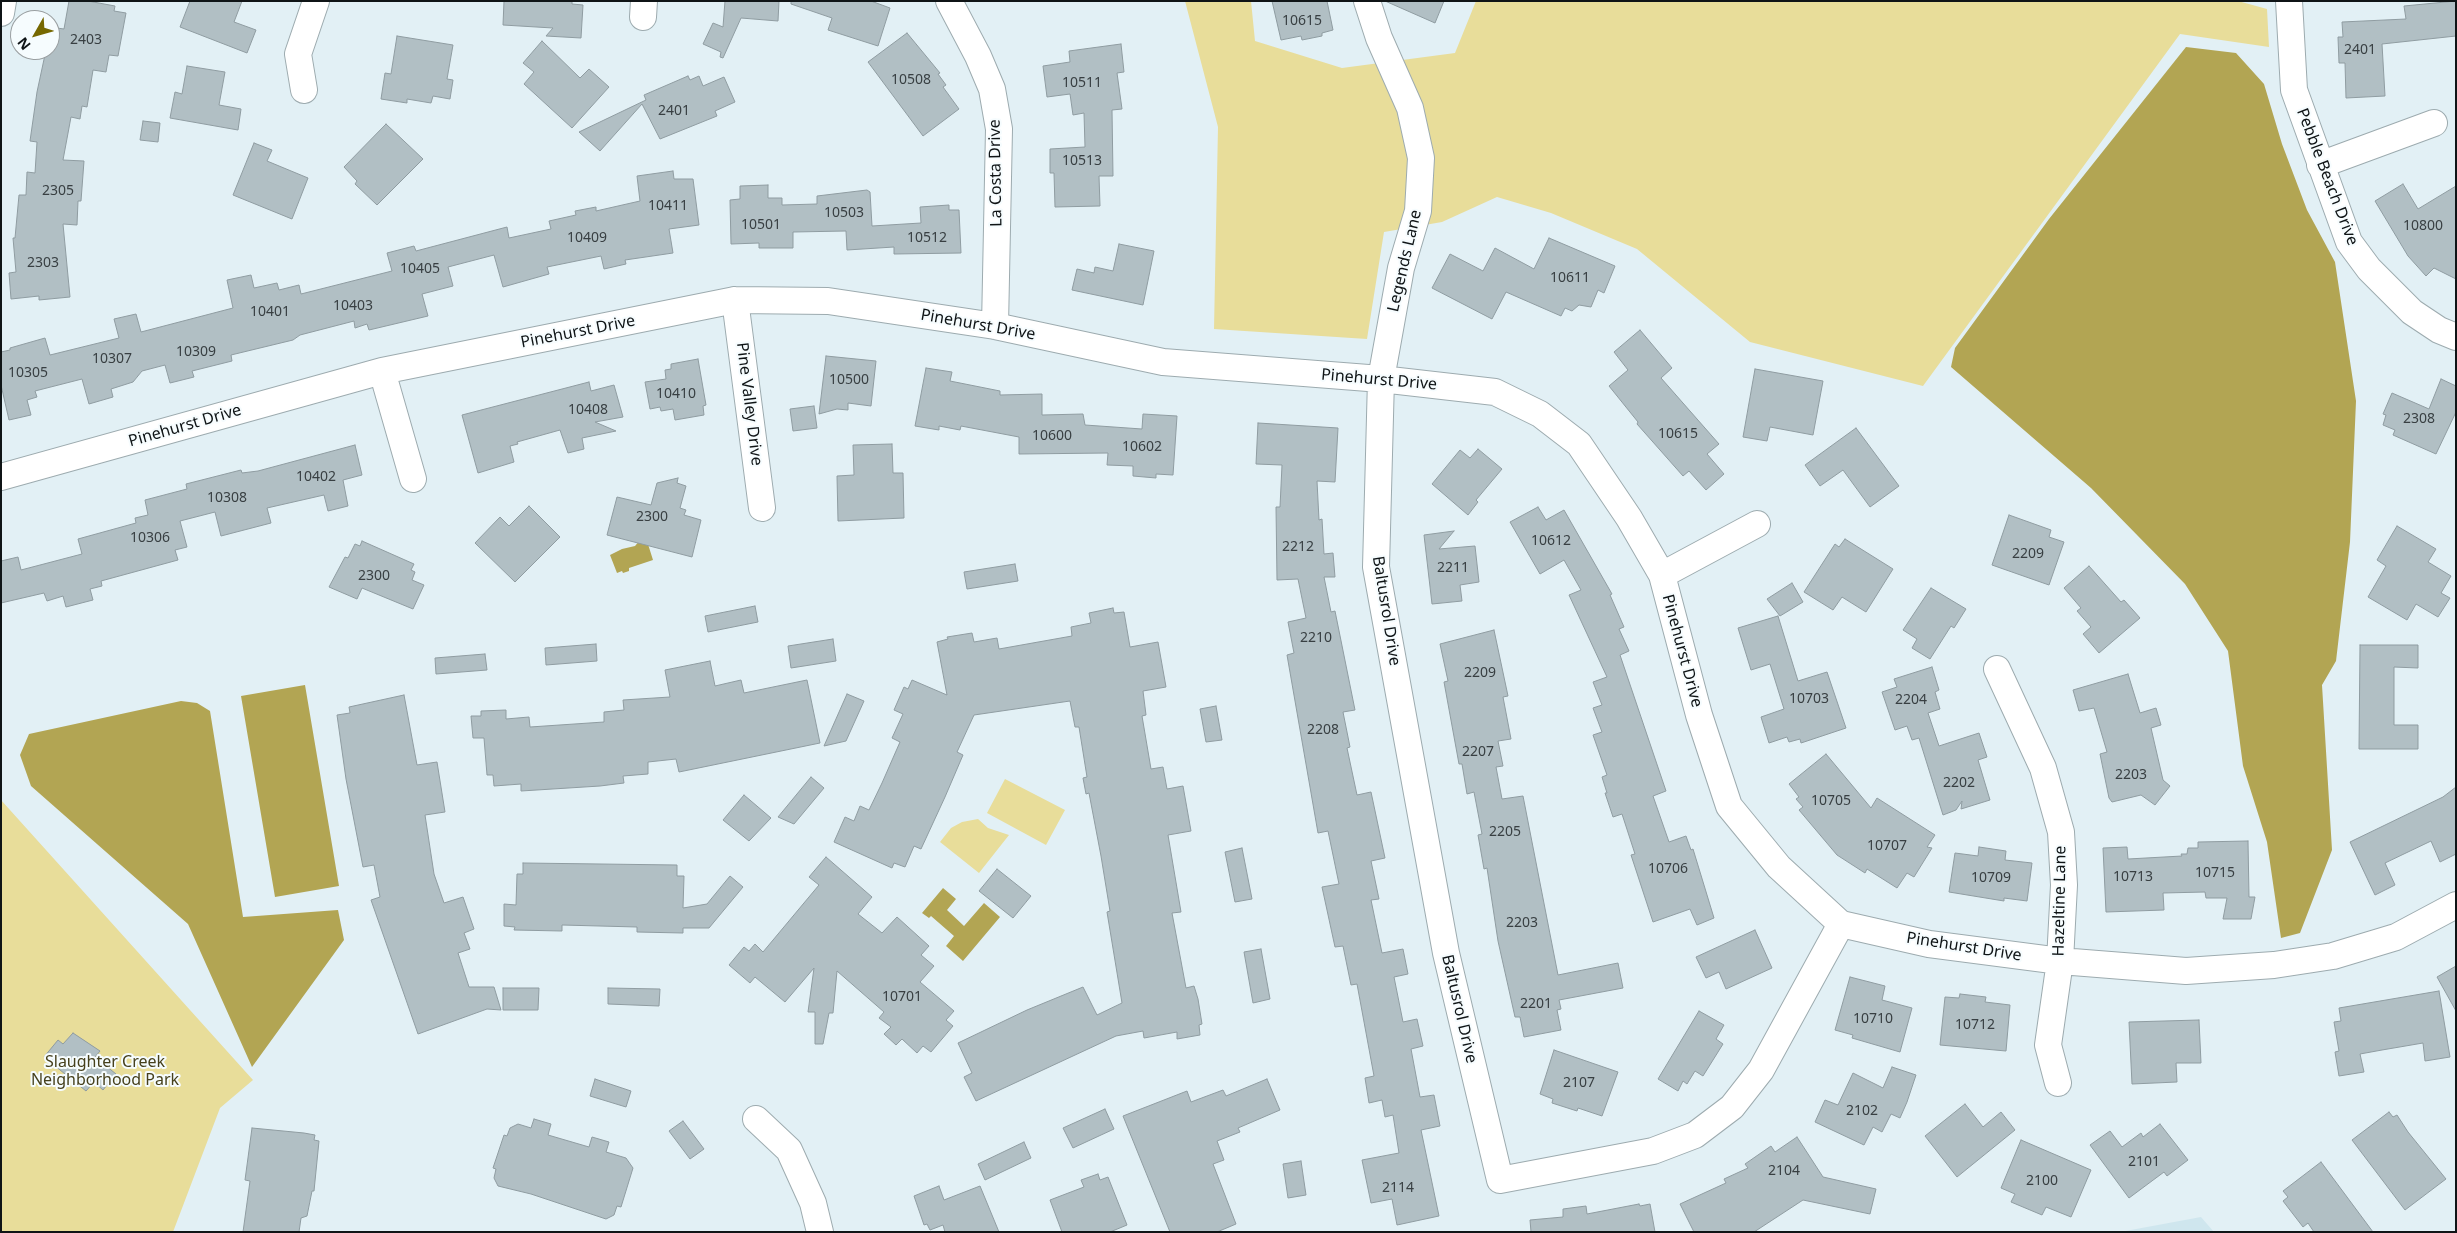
<!DOCTYPE html>
<style>
body{margin:0}
#map{position:relative;width:2457px;height:1233px;overflow:hidden;background:#e2f0f5;font-family:"Noto Sans",sans-serif}
canvas{display:block}
.frame{position:absolute;inset:0;border:2px solid #0f1416;pointer-events:none}
.north{position:absolute;left:10px;top:10px;width:50px;height:50px;box-sizing:border-box;background:#f6fcfe;border:1px solid #9a9fa1;border-radius:50%;rotate:232deg;font-size:14px;font-weight:700;line-height:20px;text-align:center;color:#0f1416}
.north::after{content:'';display:block;margin:auto;width:18px;height:22px;background:#766800;clip-path:polygon(50% 0,100% 100%,50% 72%,0 100%)}
</style>
<div id="map">
<canvas width="2457" height="1233"></canvas>
<div class="frame"></div>
<div class="north">N</div>
</div>
<script>
const ctx = document.querySelector('canvas').getContext('2d');
ctx.lineJoin = 'round';
function fill(path, color) {
  ctx.fillStyle = color;
  ctx.fill(path, 'evenodd');
}
function poly(rows) {
  const path = new Path2D();
  for (const r of rows) {
    path.moveTo(r[0], r[1]);
    for (let i = 2; i < r.length; i += 2) path.lineTo(r[i], r[i + 1]);
  }
  return path;
}
function strokePath(path, color, width, dash) {
  ctx.strokeStyle = color;
  ctx.lineWidth = width;
  ctx.lineCap = dash ? 'butt' : 'round';
  ctx.setLineDash(dash || []);
  ctx.stroke(path);
}
function label(font, color, halo, rows, align = 'center') {
  ctx.font = font + ' "Noto Sans",sans-serif';
  ctx.lineWidth = 4;
  ctx.setLineDash([]);
  ctx.textBaseline = 'middle';
  ctx.strokeStyle = halo;
  ctx.fillStyle = color;
  for (const [text, x, y, turn = 0] of rows) {
    ctx.save();
    ctx.translate(x, y);
    ctx.rotate((+turn || 0) * Math.PI / 180);
    ctx.textAlign = isNaN(turn) ? turn : align;
    if (halo) ctx.strokeText(text, 0, 0);
    ctx.fillText(text, 0, 0);
    ctx.restore();
  }
}
fill(poly([
 [2201,1217,2214,1232,2120,1232]
]), '#cfe6ee');
fill(poly([
 [1185,1,1251,1,1255,41,1342,68,1455,53,1476,1,2238,1,2267,9,2269,47,2180,34,1923,386,1750,342,1637,249,1551,213,1497,197,1442,222,1384,232,1367,339,1214,329,1218,127],
 [1005,779,1065,810,1046,845,987,813],
 [1,800,253,1080,220,1108,173,1232,1,1232],
 [978,819,988,828,1009,835,979,873,940,842,951,828,962,822]
]), '#e8dd9a');
fill(poly([
 [2186,47,2236,53,2264,84,2282,144,2307,210,2335,262,2356,401,2350,542,2336,661,2322,685,2332,850,2300,933,2281,938,2267,842,2243,766,2228,651,2185,584,2091,488,1951,367,1955,348,2049,219],
 [641,539,647,541,653,560,629,568,629,571,623,573,622,571,617,573,610,555,622,549,635,546],
 [305,685,339,886,275,897,241,696],
 [181,701,197,703,210,711,243,917,338,910,344,940,252,1067,188,924,31,786,20,755,29,734],
 [943,888,956,899,947,910,964,926,984,903,1000,917,963,961,946,946,954,936,931,916,929,918,922,913]
]), '#b2a553');
const building = poly([
 [69,1,88,1,115,6,114,11,126,13,118,56,109,55,106,72,93,70,87,107,82,106,80,119,71,117,63,160,84,161,81,201,78,201,77,225,63,224,70,297,39,300,39,296,11,299,9,273,16,272,13,238,15,238,19,195,26,195,27,172,35,173,37,142,30,141,37,92,46,50,50,50,50,27,64,29,69,1],
 [190,1,242,1,234,22,256,30,247,53,180,27,190,1],
 [504,1,572,1,572,4,583,5,581,38,546,36,553,28,503,25,504,1],
 [725,1,779,1,778,21,741,18,723,58,720,57,721,52,703,44,713,23,723,27,725,1],
 [791,1,871,1,890,8,878,46,828,30,832,18,791,4,791,1],
 [1272,1,1327,1,1333,30,1322,33,1322,36,1302,40,1301,36,1281,40,1272,1],
 [1385,1,1444,1,1435,23,1385,1],
 [2456,1,2456,36,2382,44,2385,96,2346,98,2345,63,2339,63,2338,37,2343,37,2342,22,2406,19,2404,6,2456,1],
 [907,33,940,73,938,74,946,85,943,87,959,109,923,136,868,62,907,33],
 [397,36,453,45,447,79,453,80,450,99,433,96,431,103,407,99,407,103,381,99,385,73,391,74,397,36],
 [542,41,580,78,589,69,609,87,572,128,524,84,534,72,523,63,542,41],
 [1121,44,1124,72,1117,73,1122,109,1112,110,1113,176,1099,176,1100,206,1055,207,1054,173,1050,173,1050,149,1085,147,1084,113,1073,115,1070,94,1047,97,1043,66,1070,62,1069,51,1121,44],
 [187,66,225,72,219,105,241,109,238,130,170,118,175,92,182,94,187,66],
 [688,76,690,80,699,76,703,86,724,77,735,102,715,111,717,116,660,139,642,104,600,151,579,132,646,100,644,95,688,76],
 [143,121,160,123,158,142,140,140,143,121],
 [386,124,423,159,377,205,355,184,357,181,344,167,386,124],
 [254,143,272,150,267,161,308,178,292,219,233,195,254,143],
 [673,171,674,179,693,179,699,225,669,229,673,253,625,260,626,264,604,269,601,256,547,267,549,274,503,287,494,255,448,267,453,286,422,294,428,316,369,330,367,324,355,328,354,321,300,335,293,340,231,355,232,361,192,371,194,377,170,383,165,365,142,371,133,382,111,389,113,397,89,404,82,379,35,391,37,397,27,400,31,415,9,420,1,385,1,352,10,350,10,348,45,338,50,355,119,338,114,319,136,314,141,332,233,308,227,280,251,275,254,288,277,283,279,290,299,285,301,294,392,271,387,253,414,246,416,251,507,227,509,238,551,229,549,221,576,215,575,211,596,207,596,211,640,201,637,176,673,171],
 [2403,184,2418,209,2456,186,2456,279,2434,268,2426,276,2408,256,2375,201,2403,184],
 [768,185,768,198,782,198,782,205,817,204,817,196,867,190,870,192,872,226,921,223,920,207,949,205,949,210,959,210,961,253,894,254,894,247,847,250,846,231,793,232,793,248,759,248,759,243,731,244,730,200,740,199,740,186,768,185],
 [1549,238,1615,266,1604,293,1598,290,1591,307,1579,305,1572,311,1565,308,1561,316,1506,292,1492,319,1432,288,1450,254,1483,271,1495,248,1534,269,1549,238],
 [1119,244,1154,251,1143,305,1072,290,1077,269,1094,273,1095,267,1113,271,1119,244],
 [1640,330,1672,368,1661,378,1719,444,1707,454,1724,474,1706,490,1689,471,1683,476,1637,424,1638,422,1609,386,1628,370,1614,352,1640,330],
 [826,356,876,361,871,406,848,403,848,410,837,409,819,414,826,356],
 [698,359,706,405,703,406,704,415,675,420,673,409,661,411,660,407,650,409,645,382,666,379,665,370,671,369,671,364,698,359],
 [926,368,952,372,950,381,1000,391,1000,395,1042,394,1042,415,1083,414,1085,425,1142,429,1143,414,1177,416,1173,475,1156,474,1156,478,1133,476,1133,466,1107,465,1108,453,1019,454,1019,437,961,426,960,430,939,426,939,430,915,426,926,368],
 [1755,369,1823,381,1813,435,1770,427,1767,441,1743,437,1755,369],
 [2441,379,2456,386,2456,412,2436,454,2393,435,2395,430,2383,425,2386,415,2383,414,2392,393,2429,409,2441,379],
 [589,382,591,391,614,385,623,417,595,422,616,431,582,438,584,449,568,453,560,430,517,442,518,444,510,446,514,462,478,473,462,415,589,382],
 [814,406,817,428,793,431,790,409,814,406],
 [1258,423,1338,428,1335,482,1317,481,1319,520,1322,519,1324,554,1333,553,1335,577,1324,577,1331,612,1335,611,1355,710,1343,712,1350,747,1347,748,1357,795,1371,792,1385,858,1371,861,1379,899,1371,900,1382,953,1403,949,1408,974,1394,977,1403,1022,1417,1019,1423,1046,1411,1049,1420,1097,1434,1095,1440,1126,1421,1130,1439,1216,1397,1225,1392,1199,1371,1203,1362,1160,1399,1153,1393,1115,1385,1117,1382,1100,1369,1103,1365,1078,1374,1076,1357,984,1351,985,1343,946,1335,947,1322,887,1339,884,1328,831,1318,833,1287,655,1294,653,1288,622,1306,618,1298,579,1277,580,1276,507,1280,507,1282,465,1256,464,1258,423],
 [1856,428,1899,486,1870,507,1843,470,1820,486,1805,465,1856,428],
 [892,444,893,473,903,473,904,518,838,521,837,476,854,475,853,445,892,444],
 [355,445,362,475,343,480,348,506,328,511,324,495,267,508,271,523,221,536,215,512,180,521,187,547,175,550,178,560,101,581,102,586,90,589,93,600,66,607,63,596,47,601,44,593,1,603,1,561,18,557,21,570,82,554,78,539,136,523,135,518,148,515,145,500,187,489,186,484,241,470,242,473,258,471,355,445],
 [1478,449,1502,469,1476,500,1478,502,1468,515,1432,484,1460,450,1470,458,1478,449],
 [678,478,677,483,686,486,680,508,686,510,684,515,701,520,692,557,607,535,617,497,651,505,657,483,678,478],
 [529,506,560,537,515,582,475,543,500,517,509,526,529,506],
 [1538,507,1546,520,1564,510,1612,594,1610,595,1624,627,1619,629,1629,651,1620,655,1666,791,1653,796,1669,842,1686,836,1691,850,1693,849,1714,918,1697,925,1690,909,1653,922,1631,855,1635,854,1622,814,1613,817,1605,793,1607,793,1602,777,1607,775,1593,735,1602,732,1593,708,1602,705,1593,682,1607,677,1569,595,1581,590,1564,560,1540,574,1510,522,1538,507],
 [2009,515,2051,530,2049,537,2064,542,2049,585,1992,565,2009,515],
 [2397,526,2436,549,2428,562,2451,576,2441,593,2450,598,2438,617,2416,604,2407,620,2368,597,2386,566,2377,560,2397,526],
 [1454,531,1439,549,1475,546,1479,582,1460,585,1462,601,1432,604,1424,535,1454,531],
 [1845,539,1893,569,1866,612,1842,597,1833,610,1804,592,1835,544,1839,547,1845,539],
 [362,541,414,564,411,570,415,572,412,580,424,585,413,609,362,588,357,599,329,587,345,557,348,558,355,544,360,546,362,541],
 [1015,564,1018,581,967,589,964,572,1015,564],
 [2089,566,2121,602,2124,600,2140,618,2099,653,2083,634,2091,627,2077,611,2081,608,2064,588,2089,566],
 [1792,583,1803,602,1780,616,1767,599,1792,583],
 [1931,588,1966,609,1954,628,1951,626,1930,659,1912,648,1917,639,1903,630,1931,588],
 [755,606,758,622,708,632,705,616,755,606],
 [1113,608,1114,613,1124,612,1130,647,1158,642,1166,687,1143,691,1146,715,1142,716,1151,769,1163,767,1167,789,1183,786,1191,831,1168,835,1181,912,1172,913,1186,988,1194,986,1198,999,1202,1024,1199,1025,1200,1035,1177,1039,1177,1032,1144,1038,1143,1031,1116,1036,976,1101,964,1077,972,1073,958,1043,1027,1010,1083,987,1097,1015,1122,1003,1107,912,1110,911,1101,856,1089,793,1086,794,1083,778,1087,777,1079,727,1075,727,1070,701,974,715,957,752,963,755,945,797,921,849,914,846,905,867,894,863,892,868,834,842,845,817,854,821,860,806,869,810,882,783,900,742,892,738,903,714,894,710,904,687,908,689,912,680,947,695,937,642,948,639,947,637,972,633,974,642,997,638,999,649,1072,636,1071,627,1091,623,1089,613,1113,608],
 [1778,616,1798,681,1827,672,1846,728,1801,743,1800,739,1789,742,1787,737,1769,743,1761,717,1784,709,1770,664,1751,670,1738,628,1778,616],
 [1494,630,1508,696,1503,697,1511,739,1498,741,1503,766,1496,767,1502,799,1523,796,1558,975,1618,963,1623,988,1559,1000,1561,1009,1557,1010,1561,1030,1524,1037,1520,1017,1515,1017,1498,941,1487,868,1484,869,1478,835,1482,834,1474,792,1467,794,1462,764,1459,764,1444,682,1448,681,1440,644,1494,630],
 [833,639,836,661,791,668,788,646,833,639],
 [596,644,597,661,546,665,545,648,596,644],
 [2360,645,2418,645,2418,668,2394,667,2394,725,2418,725,2418,749,2359,749,2360,645],
 [485,654,487,670,436,674,435,658,485,654],
 [710,661,715,686,741,680,744,693,807,680,820,743,679,772,676,759,648,762,648,774,623,776,624,783,600,786,521,791,521,784,494,786,493,775,487,775,484,738,473,738,471,716,481,716,481,711,506,710,506,719,529,717,530,727,604,722,604,712,624,710,623,700,670,697,665,670,710,661],
 [1932,667,1939,690,1935,692,1940,709,1928,713,1939,746,1979,733,1987,757,1978,760,1990,800,1961,809,1962,801,1956,810,1943,815,1919,738,1912,740,1907,726,1895,730,1882,692,1897,687,1894,679,1932,667],
 [2128,674,2140,713,2156,708,2161,725,2151,728,2163,780,2170,786,2155,805,2141,795,2112,802,2109,798,2100,754,2107,752,2094,708,2079,711,2073,690,2128,674],
 [847,694,864,701,846,741,824,746,847,694],
 [404,695,417,765,437,762,445,812,425,815,434,874,444,903,463,897,474,929,464,933,470,949,458,953,469,987,494,987,501,1010,487,1009,418,1034,371,900,380,897,374,865,363,867,346,779,337,715,350,713,349,707,404,695],
 [1216,706,1222,740,1206,742,1200,709,1216,706],
 [1826,754,1871,808,1877,798,1935,835,1927,847,1932,848,1914,877,1907,873,1897,888,1867,869,1865,873,1837,855,1799,810,1803,807,1796,799,1799,797,1789,784,1826,754],
 [811,777,824,788,794,824,778,817,811,777],
 [2456,787,2456,854,2440,862,2431,841,2385,863,2395,885,2375,895,2350,842,2443,797,2456,787],
 [744,795,771,818,749,841,723,820,744,795],
 [2248,841,2249,897,2255,897,2251,919,2223,919,2227,898,2206,898,2205,892,2163,893,2164,910,2106,912,2103,848,2127,847,2128,859,2182,856,2181,854,2187,854,2188,848,2198,848,2198,842,2248,841],
 [1979,847,2006,851,2005,860,2032,863,2027,901,2004,898,2004,901,1949,892,1955,853,1978,856,1979,847],
 [1242,848,1252,899,1235,902,1225,852,1242,848],
 [826,857,872,897,858,914,882,933,897,917,929,946,921,955,934,966,920,982,954,1011,946,1020,953,1026,931,1052,923,1046,917,1053,902,1039,896,1045,884,1034,891,1027,879,1018,884,1012,837,971,833,1013,829,1013,823,1044,815,1044,815,1012,808,1012,814,968,785,1002,755,977,750,983,729,965,744,947,749,951,755,944,763,952,819,885,809,877,826,857],
 [523,863,677,865,677,876,684,876,683,908,707,904,730,876,743,887,709,928,683,928,683,933,637,932,637,927,562,925,562,931,514,930,515,927,504,926,504,904,516,905,517,874,523,874,523,863],
 [997,869,1031,896,1013,918,979,891,997,869],
 [1755,930,1772,968,1726,989,1719,972,1706,978,1696,957,1755,930],
 [1261,949,1270,999,1253,1003,1244,952,1261,949],
 [2456,966,2456,1011,2437,977,2456,966],
 [1850,977,1885,986,1882,1000,1912,1008,1900,1052,1852,1038,1853,1035,1835,1030,1850,977],
 [503,988,539,988,538,1010,503,1010,503,988],
 [608,988,660,989,659,1006,608,1004,608,988],
 [2439,991,2450,1057,2425,1061,2423,1043,2382,1050,2360,1054,2364,1072,2339,1076,2335,1052,2339,1051,2334,1022,2341,1021,2339,1008,2439,991],
 [1960,994,1986,997,1985,1002,2010,1005,2006,1051,1940,1045,1945,997,1959,998,1960,994],
 [1699,1011,1724,1025,1716,1039,1723,1044,1703,1076,1695,1071,1687,1084,1683,1081,1678,1091,1658,1079,1699,1011],
 [2199,1020,2201,1063,2176,1063,2177,1082,2132,1084,2129,1022,2199,1020],
 [73,1033,100,1051,95,1057,116,1074,103,1090,94,1082,86,1091,44,1057,58,1040,63,1044,73,1033],
 [1554,1050,1618,1072,1602,1116,1578,1108,1577,1111,1552,1103,1553,1099,1540,1094,1554,1050],
 [1892,1067,1916,1075,1907,1102,1900,1118,1891,1114,1882,1132,1873,1127,1864,1145,1815,1122,1825,1100,1838,1105,1853,1073,1883,1088,1892,1067],
 [595,1079,631,1091,626,1107,590,1096,595,1079],
 [1267,1079,1280,1110,1238,1128,1240,1132,1217,1141,1224,1160,1213,1164,1236,1224,1217,1232,1170,1232,1123,1116,1187,1091,1191,1102,1223,1090,1226,1096,1267,1079],
 [1965,1104,1983,1127,2001,1112,2015,1130,1957,1177,1925,1136,1965,1104],
 [1105,1109,1114,1129,1073,1148,1063,1128,1105,1109],
 [2389,1112,2393,1117,2397,1115,2408,1132,2446,1179,2405,1210,2352,1140,2389,1112],
 [534,1119,551,1124,548,1135,589,1147,592,1137,609,1142,606,1152,626,1158,633,1168,621,1207,617,1206,614,1215,606,1219,531,1194,498,1186,494,1178,496,1169,493,1168,504,1135,507,1136,510,1128,518,1124,531,1128,534,1119],
 [683,1121,704,1149,690,1159,669,1131,683,1121],
 [2160,1124,2188,1160,2167,1176,2164,1172,2129,1198,2090,1145,2110,1131,2122,1147,2141,1133,2143,1137,2160,1124],
 [252,1128,304,1133,315,1135,314,1140,319,1141,314,1191,312,1191,307,1216,301,1218,299,1232,243,1232,250,1181,245,1180,252,1128],
 [1797,1137,1823,1177,1876,1189,1870,1214,1803,1200,1754,1232,1694,1232,1680,1204,1726,1183,1724,1179,1748,1168,1745,1164,1771,1146,1775,1152,1797,1137],
 [2021,1140,2091,1170,2071,1217,2046,1207,2042,1215,2011,1202,2015,1194,2001,1188,2021,1140],
 [1024,1142,1031,1158,985,1180,978,1164,1024,1142],
 [1301,1161,1306,1195,1288,1198,1283,1164,1301,1161],
 [2321,1162,2373,1232,2314,1232,2308,1223,2303,1227,2283,1201,2288,1197,2283,1191,2321,1162],
 [1098,1174,1100,1180,1108,1177,1127,1225,1110,1232,1062,1232,1050,1200,1084,1187,1081,1180,1098,1174],
 [939,1186,944,1200,980,1186,999,1232,945,1232,943,1225,930,1230,927,1224,924,1225,914,1196,939,1186],
 [1639,1204,1640,1206,1650,1204,1655,1232,1531,1232,1530,1220,1563,1217,1563,1209,1586,1206,1587,1214,1639,1204]
]);
fill(building, '#b1bfc4');
strokePath(building, '#8f9ca1', 1);
const minor = poly([
 [949,1,978,56,992,89,999,129,995,326],
 [1367,1,1379,38,1410,108,1421,158,1418,211,1401,268,1381,379,1376,567,1446,953,1500,1180,1653,1151,1695,1135,1732,1107,1761,1070,1841,924],
 [2289,1,2294,90,2349,242,2369,269,2412,312,2439,330,2456,337],
 [1,13,3,1],
 [643,17,644,1],
 [304,90,298,54,316,1],
 [2320,165,2434,123],
 [735,300,762,508],
 [382,371,413,479],
 [1,477,382,371,735,300,828,301,995,326,1163,362,1381,379,1495,392,1540,414,1579,444,1629,518,1662,575,1699,715,1729,806,1779,867,1841,924,1929,944,2060,961,2186,971,2274,965,2333,956,2396,937,2456,905],
 [1662,575,1757,524],
 [1997,669,2043,768,2061,832,2064,885,2060,961,2048,1045,2058,1083],
 [756,1119,789,1150,813,1203,820,1232]
]);
strokePath(minor, '#9dabaf', 28);
strokePath(minor, '#fff', 26);
label('14px', '#383f42', null, [
 ["10615",1302,21],
 ["2403",86,40],
 ["2401",2360,50],
 ["10508",911,80],
 ["10511",1082,83],
 ["2401",674,111],
 ["10513",1082,161],
 ["2305",58,191],
 ["10411",668,206],
 ["10503",844,213],
 ["10501",761,225],
 ["10800",2423,226],
 ["10409",587,238],
 ["10512",927,238],
 ["2303",43,263],
 ["10405",420,269],
 ["10611",1570,278],
 ["10403",353,306],
 ["10401",270,312],
 ["10309",196,352],
 ["10307",112,359],
 ["10305",28,373],
 ["10500",849,380],
 ["10410",676,394],
 ["10408",588,410],
 ["2308",2419,419],
 ["10615",1678,434],
 ["10600",1052,436],
 ["10602",1142,447],
 ["10402",316,477],
 ["10308",227,498],
 ["2300",652,517],
 ["10306",150,538],
 ["10612",1551,541],
 ["2212",1298,547],
 ["2209",2028,554],
 ["2211",1453,568],
 ["2300",374,576],
 ["2210",1316,638],
 ["2209",1480,673],
 ["10703",1809,699],
 ["2204",1911,700],
 ["2208",1323,730],
 ["2207",1478,752],
 ["2203",2131,775],
 ["2202",1959,783],
 ["10705",1831,801],
 ["2205",1505,832],
 ["10707",1887,846],
 ["10706",1668,869],
 ["10715",2215,873],
 ["10713",2133,877],
 ["10709",1991,878],
 ["2203",1522,923],
 ["10701",902,997],
 ["2201",1536,1004],
 ["10710",1873,1019],
 ["10712",1975,1025],
 ["2107",1579,1083],
 ["2102",1862,1111],
 ["2101",2144,1162],
 ["2104",1784,1171],
 ["2100",2042,1181],
 ["2114",1398,1188]
]);
label('16px', '#0f1416', '#f6fcfe', [
 ["La Costa Drive",996,173,-91],
 ["Pebble Beach Drive",2327,177,69],
 ["Legends Lane",1405,261,-77],
 ["Pinehurst Drive",978,325,10],
 ["Pinehurst Drive",578,332,-11],
 ["Pinehurst Drive",1379,380,5],
 ["Pine Valley Drive",749,404,83],
 ["Pinehurst Drive",185,426,-16],
 ["Baltusrol Drive",1386,611,81],
 ["Pinehurst Drive",1682,651,75],
 ["Hazeltine Lane",2060,901,-89],
 ["Pinehurst Drive",1964,947,9],
 ["Baltusrol Drive",1459,1009,77]
]);
label('16px', '#46401c', '#f6fcfe', [
 ["Slaughter Creek",105,1062],
 ["Neighborhood Park",105,1080]
]);
</script>
